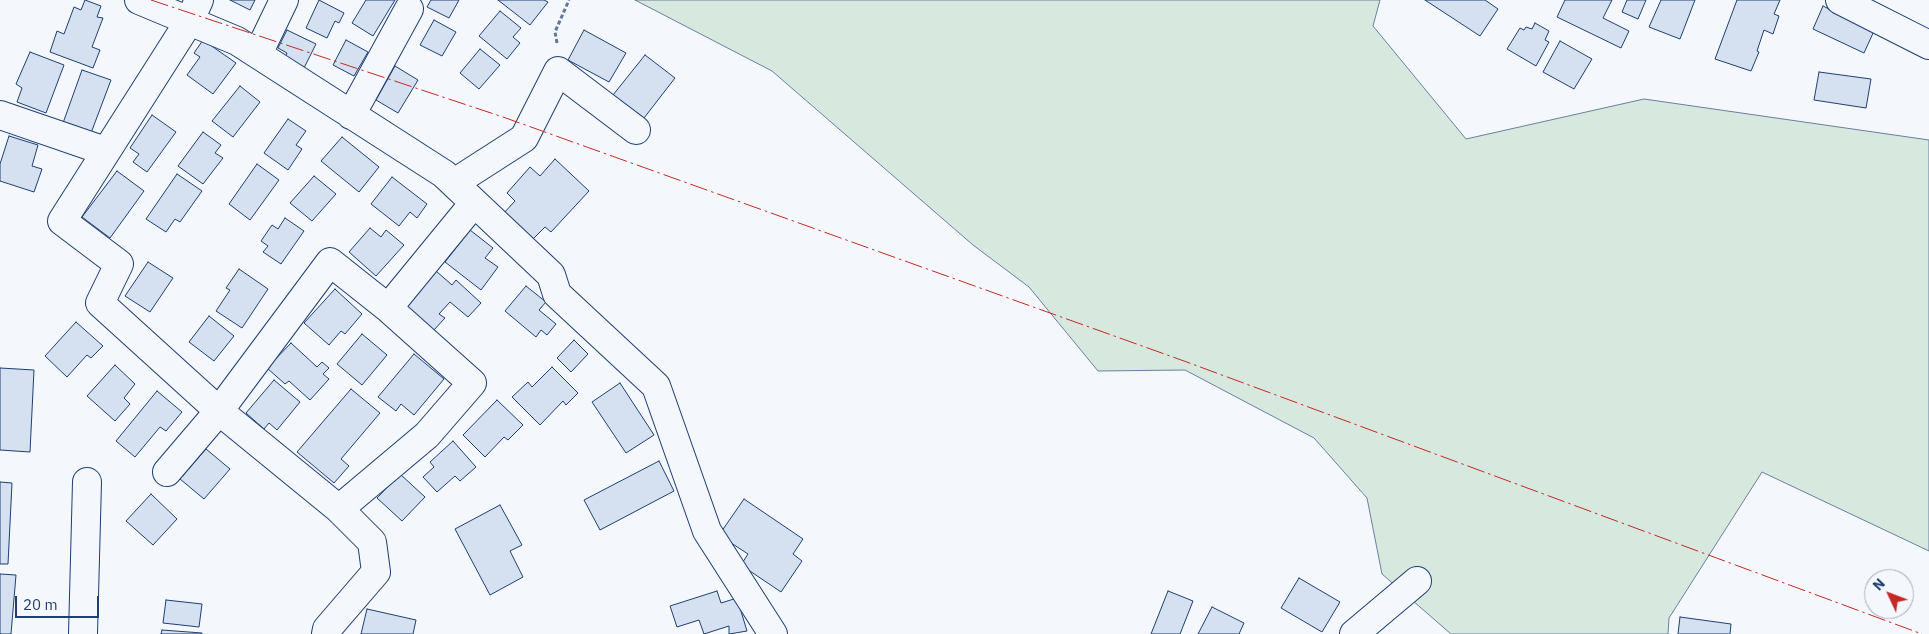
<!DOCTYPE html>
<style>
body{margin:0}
#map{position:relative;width:1929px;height:634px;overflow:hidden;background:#f4f7fb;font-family:"IBM Plex Sans",sans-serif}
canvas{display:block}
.north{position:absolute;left:1864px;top:569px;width:50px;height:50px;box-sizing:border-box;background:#f4f7fb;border:1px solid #9eadc5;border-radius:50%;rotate:313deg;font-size:14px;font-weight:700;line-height:20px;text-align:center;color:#1d3f73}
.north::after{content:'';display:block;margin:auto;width:18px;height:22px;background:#c62828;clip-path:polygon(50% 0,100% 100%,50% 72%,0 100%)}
.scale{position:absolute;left:15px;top:596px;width:84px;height:22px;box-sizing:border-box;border:2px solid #1d3f73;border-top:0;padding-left:6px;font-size:15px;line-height:18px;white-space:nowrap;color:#1d3f73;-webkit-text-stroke:4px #f4f7fb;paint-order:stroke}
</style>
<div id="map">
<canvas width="1929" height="634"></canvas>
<div class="north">N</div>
<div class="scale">20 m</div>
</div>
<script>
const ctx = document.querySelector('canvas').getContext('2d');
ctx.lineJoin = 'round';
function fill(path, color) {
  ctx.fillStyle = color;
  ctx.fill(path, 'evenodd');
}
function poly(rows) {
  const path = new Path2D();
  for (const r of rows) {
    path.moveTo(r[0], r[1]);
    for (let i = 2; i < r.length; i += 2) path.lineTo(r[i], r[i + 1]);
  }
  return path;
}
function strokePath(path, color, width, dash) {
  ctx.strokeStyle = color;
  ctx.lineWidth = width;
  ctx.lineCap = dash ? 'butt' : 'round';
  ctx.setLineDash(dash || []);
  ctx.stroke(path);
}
const green = poly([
 [635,0,1380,0,1373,26,1466,139,1644,99,1929,140,1929,551,1762,472,1669,618,1668,634,1451,634,1382,574,1367,498,1314,438,1185,370,1098,371,1029,287,973,245,772,71,635,0]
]);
fill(green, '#d7e8df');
strokePath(green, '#687fa3', 1);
const building = poly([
 [85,0,101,6,97,17,103,18,92,47,100,50,93,68,50,52,57,31,64,34,74,7,81,10,85,0],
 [230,0,255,0,250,10,230,0],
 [319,0,344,13,339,23,335,21,327,38,306,28,319,0],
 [366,0,395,0,373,36,352,23,366,0],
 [431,0,459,0,449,18,427,7,431,0],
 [498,0,544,0,548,2,530,25,498,0],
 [1425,0,1485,0,1498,9,1480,36,1425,0],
 [1565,0,1612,0,1603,18,1629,31,1621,48,1557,17,1565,0],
 [1627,0,1646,0,1638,19,1622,12,1627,0],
 [1661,0,1695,0,1680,39,1649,27,1661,0],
 [1737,0,1780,0,1774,14,1779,16,1773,34,1764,30,1757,51,1759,52,1751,71,1715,59,1737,0],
 [1823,6,1874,31,1864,53,1813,29,1823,6],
 [500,11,521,28,513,37,520,43,507,59,479,36,500,11],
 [434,20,456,32,442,56,420,45,434,20],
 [1535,23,1549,31,1545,40,1549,42,1536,66,1507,49,1520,28,1524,30,1526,27,1532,29,1535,23],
 [287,30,316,44,302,72,282,62,287,53,278,48,287,30],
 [584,30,626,53,609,82,568,60,584,30],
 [203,40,236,63,213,94,187,75,200,57,194,53,203,40],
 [346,40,368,52,354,76,333,65,346,40],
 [1560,41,1592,59,1574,89,1543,72,1560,41],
 [480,49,500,65,479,89,460,73,480,49],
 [30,52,64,65,46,113,17,102,22,88,16,84,30,52],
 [645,55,675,78,644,118,613,95,645,55],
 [395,66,418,80,398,113,376,100,395,66],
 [82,70,111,80,91,133,63,123,82,70],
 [1819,72,1871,79,1866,108,1814,100,1819,72],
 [240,86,260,102,233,137,212,121,240,86],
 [152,115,176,132,147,172,133,162,139,154,130,148,152,115],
 [288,119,306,131,296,145,302,149,288,170,264,153,288,119],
 [203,132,221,145,215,153,223,158,203,184,178,166,203,132],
 [9,136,38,145,32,166,42,169,34,192,0,181,0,164,9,136],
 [342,137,379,167,359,192,321,161,342,137],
 [555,159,589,191,551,232,545,227,531,241,502,215,515,201,507,193,530,167,540,176,555,159],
 [257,164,279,180,250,220,229,204,257,164],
 [117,171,144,191,110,238,82,217,117,171],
 [177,174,202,191,180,222,175,219,166,232,146,219,177,174],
 [314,176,336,194,312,221,290,203,314,176],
 [392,177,427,204,417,218,410,212,399,226,371,204,392,177],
 [285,218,304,231,281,264,263,252,268,246,261,241,272,225,278,229,285,218],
 [370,228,381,237,386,230,404,245,376,276,349,252,370,228],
 [470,230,493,248,485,258,498,267,481,290,445,262,470,230],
 [148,262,173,278,150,312,125,296,148,262],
 [239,269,268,289,242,328,216,311,230,290,226,288,239,269],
 [436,271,452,285,456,280,481,303,468,317,450,302,439,314,445,318,433,331,405,305,436,271],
 [526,286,546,302,539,310,556,324,547,335,541,330,536,337,505,311,526,286],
 [335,289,362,314,345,334,341,331,329,345,304,323,335,289],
 [209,316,234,336,214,361,189,342,209,316],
 [76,322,103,346,91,358,87,355,67,377,45,356,76,322],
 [362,334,387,355,362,385,337,364,362,334],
 [574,340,588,354,571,372,557,358,574,340],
 [291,343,317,367,322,362,329,368,323,374,329,379,310,400,289,381,285,384,267,368,291,343],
 [414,354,444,379,414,415,401,404,396,411,378,397,414,354],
 [115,365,135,384,124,398,130,404,115,421,87,396,115,365],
 [552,367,578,393,566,405,563,401,540,425,512,397,528,382,532,387,552,367],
 [0,368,34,370,30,452,0,450,0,368],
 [274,380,300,402,277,430,269,423,264,429,246,413,274,380],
 [620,383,654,435,626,453,592,402,620,383],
 [351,389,380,413,341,459,349,466,334,483,297,452,351,389],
 [157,391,182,412,166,431,160,427,135,457,116,441,157,391],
 [497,400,523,425,508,440,504,437,485,457,463,435,497,400],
 [453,441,476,467,460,481,455,476,437,492,423,477,434,467,430,462,453,441],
 [206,449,230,469,204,499,180,479,206,449],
 [659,461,674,491,600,530,584,500,659,461],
 [400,474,425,497,402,521,377,498,400,474],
 [0,482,12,483,8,564,0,564,0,482],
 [151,494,177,519,153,545,126,521,151,494],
 [744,499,803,539,793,554,802,561,781,592,741,565,748,554,719,535,744,499],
 [500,505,522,545,510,551,523,577,490,595,455,529,500,505],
 [0,574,16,575,11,634,0,634,0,574],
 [1299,578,1340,602,1322,632,1281,608,1299,578],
 [717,591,721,603,737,598,747,631,729,634,729,626,704,634,699,620,677,627,670,606,717,591],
 [1168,591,1193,601,1180,634,1151,634,1168,591],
 [166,600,202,604,199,627,163,623,166,600],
 [1212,607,1244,623,1239,634,1198,634,1212,607],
 [367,609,416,620,413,634,361,634,367,609],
 [1680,617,1731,624,1730,634,1678,634,1680,617],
 [162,630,202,633,202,634,161,634,162,630]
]);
fill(building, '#d5e0f0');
strokePath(building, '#1d3f73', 1);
const minor = poly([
 [139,0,237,41,444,174,551,275,557,294,656,386,707,531,773,634],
 [199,0,190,20,62,221,119,264,100,303,219,411,339,509,372,542,376,572,327,629,326,634],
 [1840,0,1929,45],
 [258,54,284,0],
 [0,115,105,151],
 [351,115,409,9],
 [454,183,524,138,558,71,636,130],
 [388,308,474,203],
 [167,472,219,411,330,262,388,308,472,383,427,435,339,509],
 [83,634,87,482],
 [1354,634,1417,581]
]);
strokePath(minor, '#1d3f73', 30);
strokePath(poly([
 [557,43,555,32,569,0]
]), '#5e769c', 3, [4, 2.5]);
strokePath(minor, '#f4f7fb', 28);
strokePath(poly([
 [151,0,503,117,1184,361,1922,634]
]), '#c62828', 1, [18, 4, 2.5, 4]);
</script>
